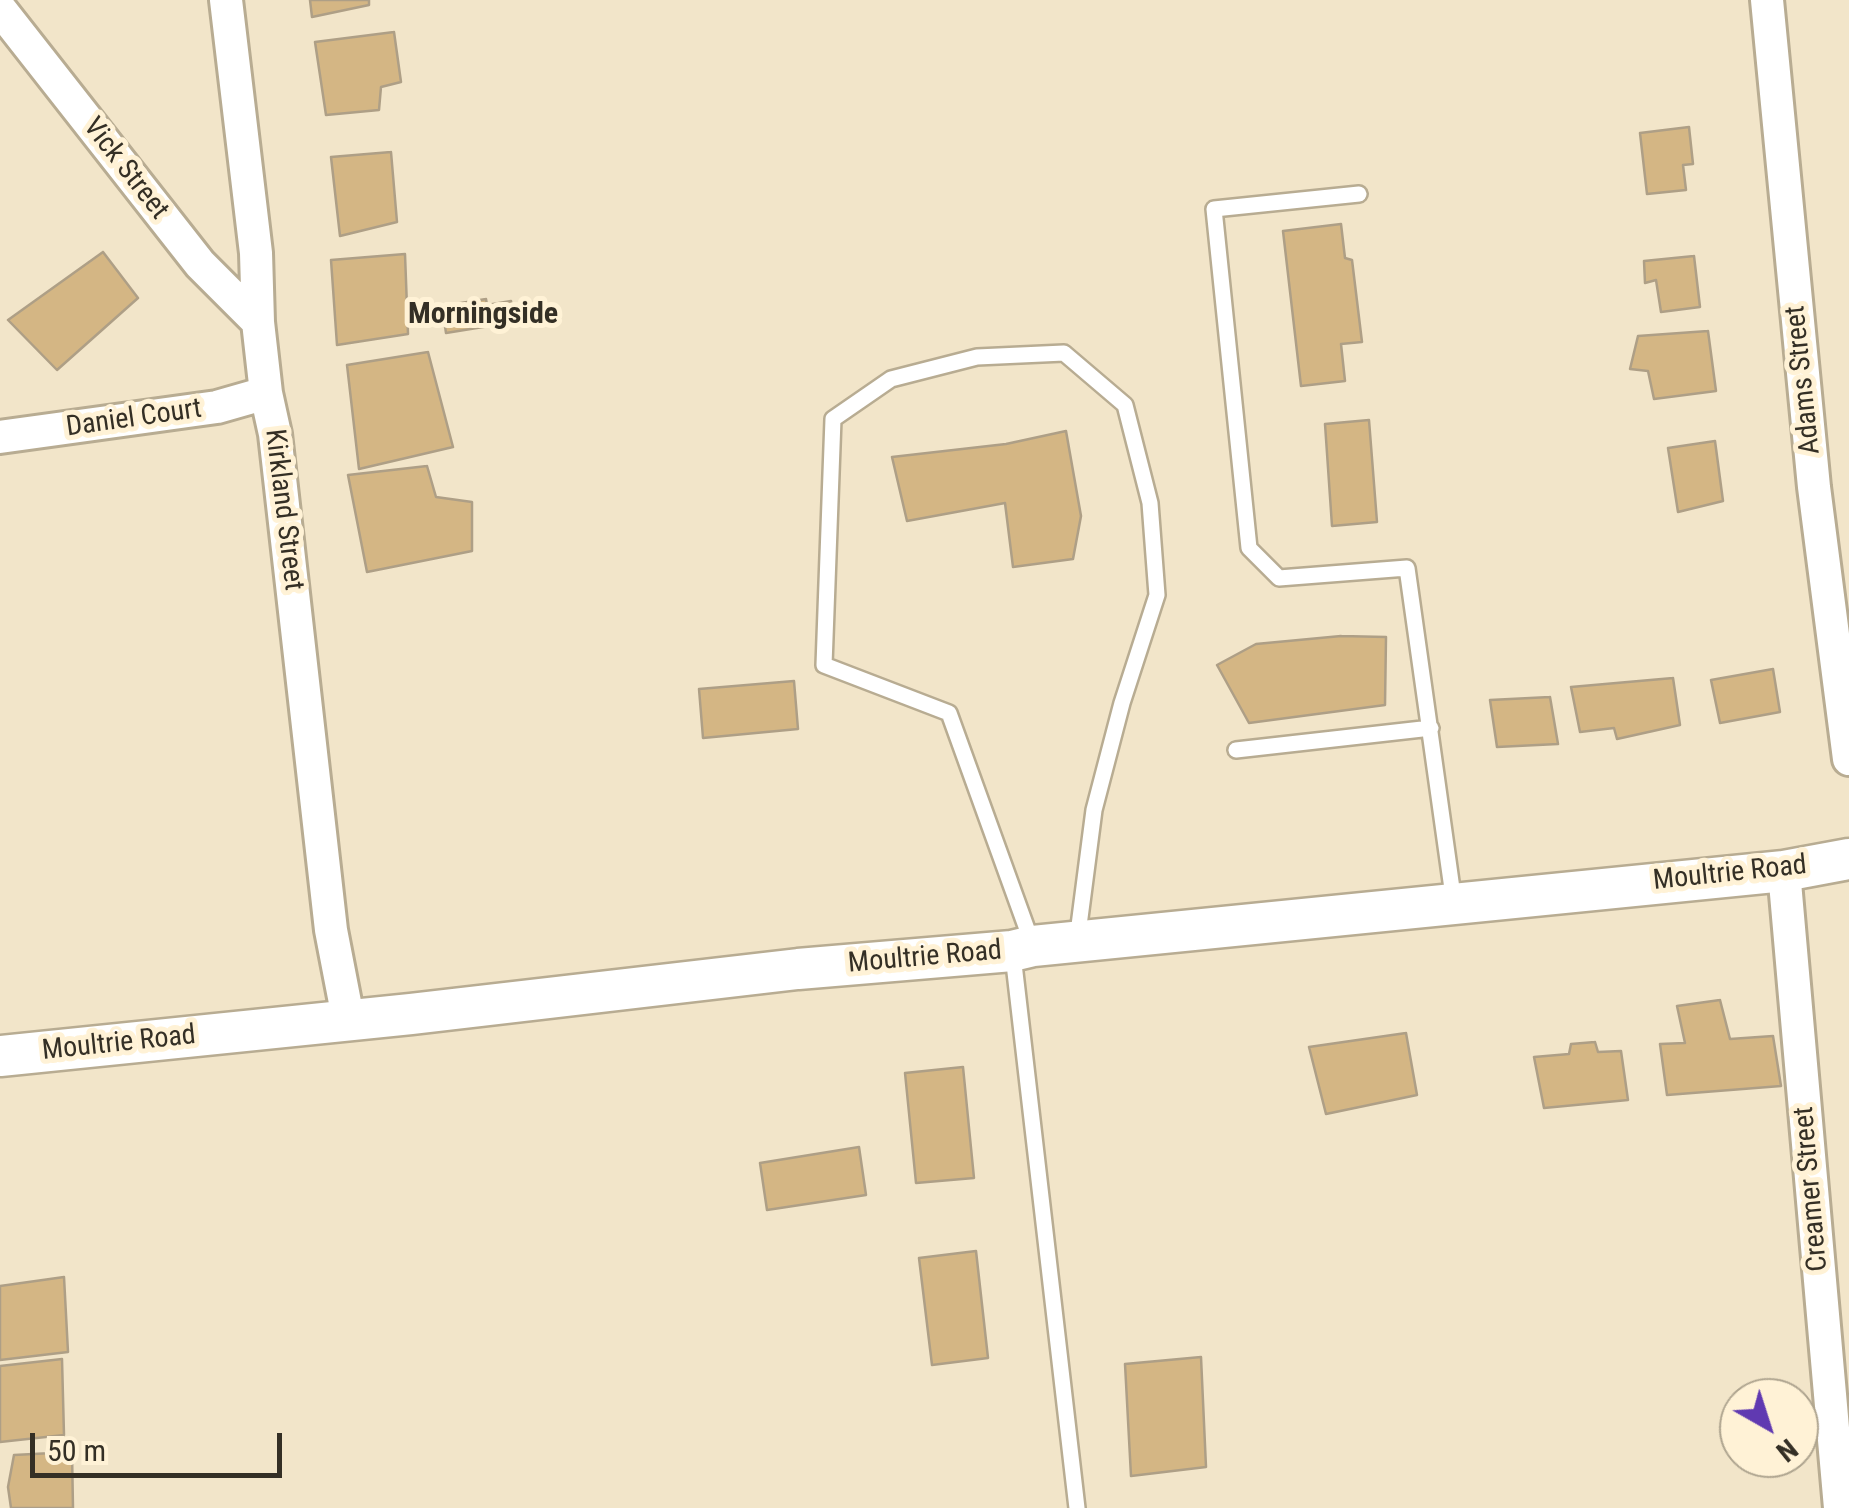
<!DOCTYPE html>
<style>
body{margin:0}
#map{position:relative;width:1849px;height:1508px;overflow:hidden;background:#f2e5c9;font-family:"Roboto Condensed",sans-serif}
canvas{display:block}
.north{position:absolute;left:1719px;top:1378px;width:100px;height:100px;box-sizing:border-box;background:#fff2d6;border:2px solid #aea48f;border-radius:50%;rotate:141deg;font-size:28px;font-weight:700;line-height:40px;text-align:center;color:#342f25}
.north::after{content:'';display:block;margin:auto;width:35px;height:45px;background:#6039b1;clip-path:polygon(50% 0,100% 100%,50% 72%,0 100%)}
.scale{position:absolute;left:30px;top:1433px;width:252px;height:45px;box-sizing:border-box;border:5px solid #342f25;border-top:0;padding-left:12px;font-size:30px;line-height:35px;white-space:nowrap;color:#342f25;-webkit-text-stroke:8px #fff2d6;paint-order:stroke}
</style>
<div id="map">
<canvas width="1849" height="1508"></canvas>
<div class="north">N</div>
<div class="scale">50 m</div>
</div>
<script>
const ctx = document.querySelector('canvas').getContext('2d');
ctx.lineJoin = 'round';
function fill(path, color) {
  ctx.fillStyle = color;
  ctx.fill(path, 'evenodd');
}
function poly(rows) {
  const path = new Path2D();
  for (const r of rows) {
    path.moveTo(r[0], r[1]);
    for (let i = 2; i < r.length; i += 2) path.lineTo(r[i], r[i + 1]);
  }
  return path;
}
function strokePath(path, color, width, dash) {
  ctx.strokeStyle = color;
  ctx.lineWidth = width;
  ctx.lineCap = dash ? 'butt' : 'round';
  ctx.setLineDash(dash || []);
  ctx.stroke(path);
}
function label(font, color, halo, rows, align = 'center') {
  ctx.font = font + ' "Roboto Condensed",sans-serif';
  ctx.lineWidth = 10;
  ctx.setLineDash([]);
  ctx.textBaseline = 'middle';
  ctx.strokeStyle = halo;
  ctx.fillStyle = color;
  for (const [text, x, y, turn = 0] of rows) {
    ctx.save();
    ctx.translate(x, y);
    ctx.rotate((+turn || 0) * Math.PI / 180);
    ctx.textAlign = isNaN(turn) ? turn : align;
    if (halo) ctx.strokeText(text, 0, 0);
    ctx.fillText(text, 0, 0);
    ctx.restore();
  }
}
const building = poly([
 [310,0,369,0,369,5,312,17,310,0],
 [394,32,401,82,381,87,379,110,326,115,315,42,394,32],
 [1689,127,1693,164,1683,165,1686,190,1647,194,1640,133,1689,127],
 [391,152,397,222,340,236,331,157,391,152],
 [1341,224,1345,258,1352,260,1362,342,1341,344,1345,381,1301,386,1283,231,1341,224],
 [103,252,138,298,57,370,8,320,103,252],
 [405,254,408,334,337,345,331,260,405,254],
 [1694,256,1700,307,1661,312,1656,280,1645,283,1644,261,1694,256],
 [486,299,487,305,511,301,514,322,446,333,442,306,486,299],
 [1708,331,1716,391,1654,399,1648,371,1630,369,1638,336,1708,331],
 [428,352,453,447,359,469,347,365,428,352],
 [1369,420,1377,522,1332,526,1325,424,1369,420],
 [1066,431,1081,516,1073,559,1013,567,1005,503,907,521,892,457,1006,444,1066,431],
 [1715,441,1723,501,1678,512,1668,448,1715,441],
 [427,466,436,497,472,502,472,551,367,572,348,475,427,466],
 [1341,636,1386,637,1385,705,1249,723,1217,665,1256,644,1341,636],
 [1773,669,1780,712,1720,723,1711,680,1773,669],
 [1673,678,1680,725,1617,739,1614,728,1580,732,1571,687,1673,678],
 [794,681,798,729,703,738,699,689,794,681],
 [1550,697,1558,744,1497,747,1490,700,1550,697],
 [1720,1000,1730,1039,1773,1036,1781,1086,1667,1095,1660,1044,1685,1043,1677,1006,1720,1000],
 [1406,1033,1417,1095,1326,1114,1309,1047,1406,1033],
 [1595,1042,1598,1052,1621,1051,1628,1100,1544,1108,1534,1057,1569,1054,1571,1044,1595,1042],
 [963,1067,974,1178,916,1183,905,1073,963,1067],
 [859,1147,866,1195,767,1210,760,1163,859,1147],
 [976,1251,988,1358,932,1365,919,1258,976,1251],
 [64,1277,68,1352,0,1360,0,1286,64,1277],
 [1201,1357,1206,1467,1131,1476,1125,1364,1201,1357],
 [62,1359,64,1435,0,1442,0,1366,62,1359],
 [72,1452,73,1508,11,1508,8,1487,14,1455,72,1452]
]);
fill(building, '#d4b684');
strokePath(building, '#ae9f86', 2.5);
const service = poly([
 [1359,194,1214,209,1249,548,1279,578,1407,568,1454,903],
 [1236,750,1431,728],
 [1032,943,949,713,824,665,833,419,891,379,977,357,1064,353,1125,405,1150,503,1157,595,1122,703,1094,810,1077,941],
 [1013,955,1077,1508]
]);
const minor = poly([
 [226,0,256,253,258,322,266,393,275,434,331,930,348,1018],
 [1767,0,1814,487,1849,759],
 [0,9,200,264,258,322],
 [0,437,217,407,266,393],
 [1784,871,1840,1508]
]);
const tertiary = poly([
 [0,1056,411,1014,798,969,1012,951,1033,946,1784,871,1849,859]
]);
strokePath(service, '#b8ac92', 20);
strokePath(minor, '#b8ac92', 38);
strokePath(tertiary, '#b8ac92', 45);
strokePath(service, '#fff', 15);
strokePath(minor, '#fff', 32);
strokePath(tertiary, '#fff', 40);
label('28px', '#342f25', '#fff2d6', [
 ["Vick Street",125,169,52],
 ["Adams Street",1804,380,-96],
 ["Daniel Court",134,419,-8],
 ["Kirkland Street",283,510,83],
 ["Moultrie Road",1730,874,-6],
 ["Moultrie Road",925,958,-5],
 ["Moultrie Road",119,1044,-6],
 ["Creamer Street",1812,1189,-95]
]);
label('bold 30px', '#342f25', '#fff2d6', [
 ["Morningside",483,315]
]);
</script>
